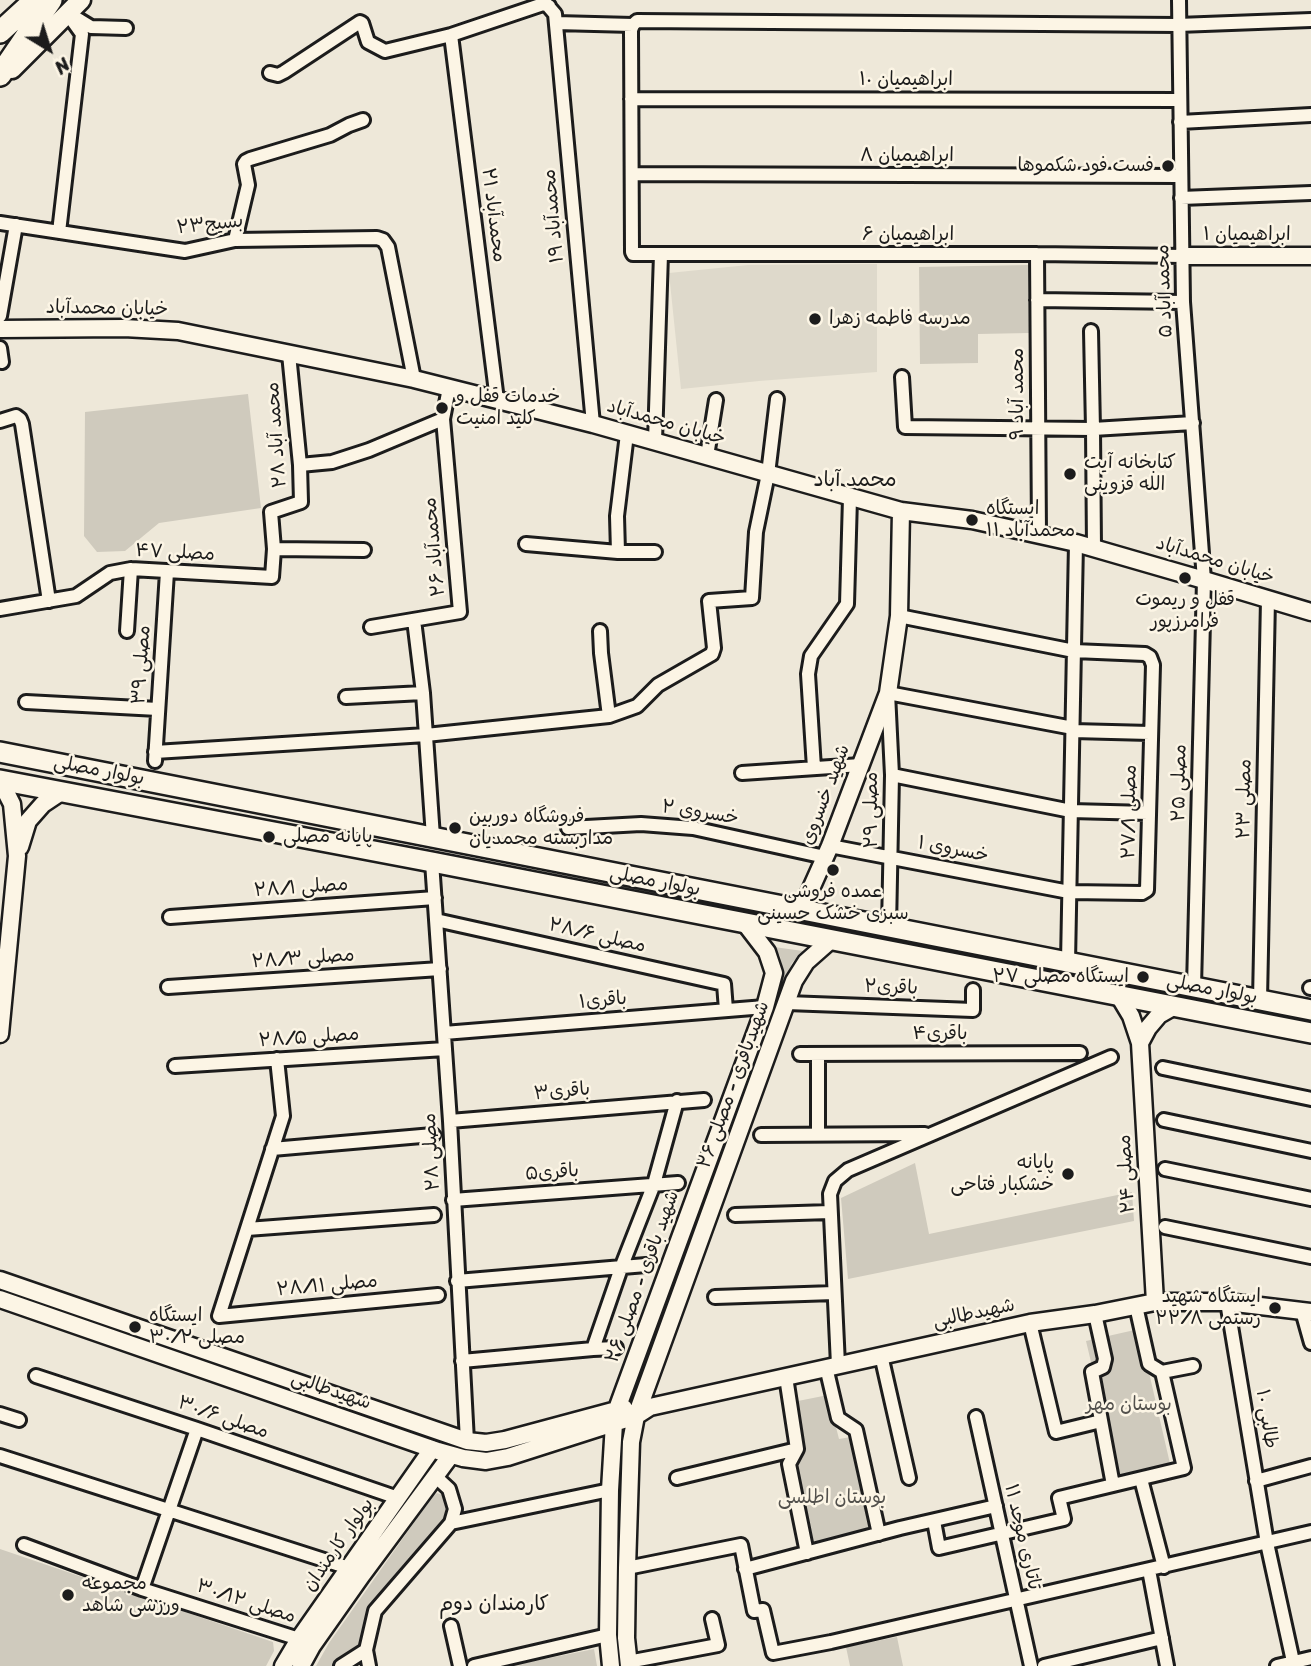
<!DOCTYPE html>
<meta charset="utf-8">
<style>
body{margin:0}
#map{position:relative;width:1311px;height:1666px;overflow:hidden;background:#eee8d9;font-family:Sriracha,sans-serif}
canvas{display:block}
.north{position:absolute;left:14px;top:14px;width:70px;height:70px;-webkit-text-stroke:5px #fcf5e5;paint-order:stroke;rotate:142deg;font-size:19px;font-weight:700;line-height:28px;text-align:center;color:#1c1c1c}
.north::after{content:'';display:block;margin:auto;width:24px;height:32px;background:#1c1c1c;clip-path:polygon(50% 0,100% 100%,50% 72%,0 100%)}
</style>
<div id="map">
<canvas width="1311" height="1666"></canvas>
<div class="north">N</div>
</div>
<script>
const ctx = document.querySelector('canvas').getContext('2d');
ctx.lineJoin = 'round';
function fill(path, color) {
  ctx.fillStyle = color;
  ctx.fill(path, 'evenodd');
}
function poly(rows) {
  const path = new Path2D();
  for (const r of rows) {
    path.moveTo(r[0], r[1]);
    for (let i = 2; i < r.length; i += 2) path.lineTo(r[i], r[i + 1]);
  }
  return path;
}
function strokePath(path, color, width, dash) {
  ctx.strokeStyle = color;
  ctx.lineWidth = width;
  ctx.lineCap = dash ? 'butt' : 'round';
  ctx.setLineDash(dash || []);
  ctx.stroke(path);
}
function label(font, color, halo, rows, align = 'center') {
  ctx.font = font + ' Sriracha,"Playpen Sans Arabic",sans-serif';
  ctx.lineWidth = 5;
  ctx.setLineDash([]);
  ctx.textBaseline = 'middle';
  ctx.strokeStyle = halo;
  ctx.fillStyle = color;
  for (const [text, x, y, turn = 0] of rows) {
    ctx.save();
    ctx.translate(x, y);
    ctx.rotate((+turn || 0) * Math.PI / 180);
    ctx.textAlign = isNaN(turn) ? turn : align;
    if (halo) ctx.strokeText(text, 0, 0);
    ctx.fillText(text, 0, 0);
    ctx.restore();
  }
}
fill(poly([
 [877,264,877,372,759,381,681,389,669,273,748,265]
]), '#ded9cb');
fill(poly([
 [1028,265,1029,333,978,334,978,363,920,364,919,267],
 [248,394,261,508,159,523,125,551,97,552,84,536,85,412],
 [774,947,803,951,792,963,778,998,776,997,776,995,780,983,782,965,780,956],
 [915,1163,929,1234,1132,1192,1134,1221,848,1279,841,1198],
 [1139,1329,1171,1468,1119,1480,1086,1341],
 [828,1395,839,1439,851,1437,875,1536,809,1549,791,1465,793,1402],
 [437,1493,446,1496,450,1507,445,1524,368,1611,361,1646,333,1666,316,1666,329,1643,432,1497],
 [0,1549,273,1642,274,1651,266,1666,0,1666],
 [897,1637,903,1666,850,1666,846,1647],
 [594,1649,597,1666,510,1666]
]), '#cfcabd');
const minor = poly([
 [543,0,555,14,593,424],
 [1179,0,1183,302,1204,580,1194,987],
 [73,16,91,27,126,28],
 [556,23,633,25,637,21,1178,25,1311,20],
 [633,25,631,30,632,252,633,254,1037,254,1183,256],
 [451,35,497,400],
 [270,73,278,75,284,72,360,22,362,23,368,42,385,51,451,35,543,4,549,6],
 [631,99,1180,100],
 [1180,122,1311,115],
 [632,174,1181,176],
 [1181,198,1311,193],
 [0,223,185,251,235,240,377,238,383,240,388,247,414,379],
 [59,232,82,34,67,13],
 [235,240,248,185,244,164,246,161,250,159,330,135,349,125,363,120],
 [1037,254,1039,534],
 [1037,300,1183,302],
 [0,316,16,225],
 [1091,331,1093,429,1094,548],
 [0,348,2,362],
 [902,377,905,427,1093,429,1193,423],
 [0,421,16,416,20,419,22,424,49,601],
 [655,441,661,254],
 [707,456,716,400],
 [300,465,332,462,369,450,443,419],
 [526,544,618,552,655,552],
 [274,549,364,550],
 [618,552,617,516,627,434],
 [0,609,76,596,110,573,131,569,272,577,274,549,271,512,301,502,300,465,289,354],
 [414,620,423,693,433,837],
 [371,627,460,612,443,419,449,388],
 [127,631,131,569],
 [600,631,601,653,609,716],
 [346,697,423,693],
 [26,702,158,709],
 [1073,731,1150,733],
 [155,752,426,735,609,716,637,706,658,685,712,654,714,648,709,601,752,598,756,532,768,474,777,399],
 [155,761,167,572],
 [814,768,808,674,811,656,847,604,850,498],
 [742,773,861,765],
 [892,775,1071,811,1148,813],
 [568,828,641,824,693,828,825,857],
 [830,846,1069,892,1142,893,1147,890,1153,665,1150,657,1145,654,1074,651,899,616],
 [432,862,450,1121,467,1441],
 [170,917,435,898],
 [436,920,724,984,726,1010],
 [889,928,892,775,888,693,1073,728],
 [1068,962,1076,543],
 [168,987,440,969],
 [1310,988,1311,988],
 [1260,1000,1268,599],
 [787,1003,973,1010,973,990],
 [444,1033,765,1007],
 [800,1054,1080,1053],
 [818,1054,818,1134],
 [277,1059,283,1116,219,1316,438,1295],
 [175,1066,445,1049],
 [1163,1068,1311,1099],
 [1164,1120,1311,1151],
 [450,1121,704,1100],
 [761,1135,925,1134],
 [272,1149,433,1135],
 [1165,1169,1311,1199],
 [453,1200,678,1183],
 [735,1215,830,1212],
 [1165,1227,1311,1257],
 [247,1229,434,1215],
 [457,1281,646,1265],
 [715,1297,834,1293],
 [1227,1302,1267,1543,1294,1666],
 [1302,1311,1311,1343],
 [1095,1314,1105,1359,1103,1367,1092,1372,1113,1485,1184,1468,1162,1372,1149,1364,1136,1306],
 [1030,1323,1056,1432,1101,1421],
 [593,1349,621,1268,654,1184,677,1101],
 [881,1355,909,1478],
 [462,1361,593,1349,616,1348],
 [838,1365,830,1194,835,1181,848,1170,1111,1057],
 [826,1367,838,1418,856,1430,879,1534],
 [1162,1372,1193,1366],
 [36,1376,197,1429,398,1498],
 [786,1377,797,1449,789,1464,807,1553],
 [0,1414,19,1420],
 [976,1417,1031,1666],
 [0,1456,349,1568],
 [677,1478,797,1449],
 [1141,1479,1164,1567],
 [1256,1481,1311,1466],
 [934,1521,939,1548,1064,1519,1059,1498,1113,1485],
 [451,1523,610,1490],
 [24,1545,142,1589,299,1639],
 [627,1568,741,1545,754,1611,763,1610,773,1653,831,1642,1311,1532],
 [745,1569,900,1528,996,1506],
 [1149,1570,1167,1666],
 [142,1589,197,1429],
 [451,1626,460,1666],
 [366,1650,369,1666],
 [628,1662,718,1645,712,1619],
 [341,1666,366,1650,375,1611,451,1523,455,1509,449,1489,435,1476],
 [474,1666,608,1635],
 [1044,1666,1162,1638],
 [1277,1666,1311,1658]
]);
const tertiary = poly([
 [1183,256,1311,256],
 [0,329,124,328,178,331,414,379,593,424,901,511,972,520,1076,543,1204,580,1311,612],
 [0,785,5,790,12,804,17,856,0,1034],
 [20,847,28,821,43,804,61,792],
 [801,911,830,846,888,693,899,616,901,511],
 [1119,996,1131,1016,1140,1043,1155,1302],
 [1140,1043,1148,1028,1159,1015,1173,1007],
 [0,1280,467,1441,486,1443,505,1440,624,1408],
 [0,1299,438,1451,463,1458,486,1461,508,1457,636,1416,650,1407,1030,1323,1095,1314,1155,1302,1227,1302,1311,1312],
 [283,1666,299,1639,432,1449],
 [301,1666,312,1646,362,1575,451,1455],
 [611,1666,608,1635,610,1490,614,1423,617,1409,765,1007,774,973,767,952,744,922],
 [629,1666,626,1638,627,1568,631,1442,636,1416,794,981,806,962,832,939]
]);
const secondary = poly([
 [12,69,81,0]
]);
const primary = poly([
 [0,752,1311,1010],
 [0,780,432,862,1311,1033]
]);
const trunk = poly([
 [0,32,35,0],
 [0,75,51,0]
]);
strokePath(minor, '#1c1c1c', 18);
strokePath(tertiary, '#1c1c1c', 21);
strokePath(secondary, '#1c1c1c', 23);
strokePath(primary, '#1c1c1c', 24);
strokePath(trunk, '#1c1c1c', 26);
strokePath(minor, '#fcf5e5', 12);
strokePath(tertiary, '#fcf5e5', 16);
strokePath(secondary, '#fcf5e5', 18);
strokePath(primary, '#fcf5e5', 19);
strokePath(trunk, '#fcf5e5', 21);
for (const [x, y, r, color] of [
 [1168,166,7,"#1c1c1c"],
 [815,319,7,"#1c1c1c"],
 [442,408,7,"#1c1c1c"],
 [1070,474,7,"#1c1c1c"],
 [972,520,7,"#1c1c1c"],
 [1185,578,7,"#1c1c1c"],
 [455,828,7,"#1c1c1c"],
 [269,837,7,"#1c1c1c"],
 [833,870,7,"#1c1c1c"],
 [1143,977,7,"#1c1c1c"],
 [1068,1174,7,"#1c1c1c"],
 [1275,1308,7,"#1c1c1c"],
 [135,1327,7,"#1c1c1c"],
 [68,1595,7,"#1c1c1c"]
]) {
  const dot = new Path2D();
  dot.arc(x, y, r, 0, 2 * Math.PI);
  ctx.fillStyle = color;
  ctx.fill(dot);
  strokePath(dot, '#fcf5e5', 2.5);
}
label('19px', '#1c1c1c', '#fcf5e5', [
 ["ابراهیمیان ۱۰",906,80],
 ["ابراهیمیان ۸",907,156],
 ["محمدآباد ۲۱",493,215,83],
 ["محمدآباد ۱۹",554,216,-95],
 ["بسیج۲۳",210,225,-6],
 ["ابراهیمیان ۶",908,235],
 ["ابراهیمیان ۱",1247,235],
 ["محمد آباد ۵",1165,291,-92],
 ["خیابان محمدآباد",107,309,1],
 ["محمد آباد ۹",1018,394,-90],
 ["خیابان محمدآباد",666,423,16],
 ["محمد آباد ۲۸",277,435,-94],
 ["محمدآباد ۲۶",435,547,-95],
 ["مصلی ۴۷",175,553,3],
 ["خیابان محمدآباد",1215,561,17],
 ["مصلی ۳۹",142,665,-86],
 ["بولوار مصلی",99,771,11],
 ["مصلی ۲۵",1180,783,-89],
 ["شهید خسروی",826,795,-69],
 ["مصلی ۲۳",1245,799,-89],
 ["مصلی ۲۹",872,810,-90],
 ["مصلی ۲۷/۱",1130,812,-89],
 ["خسروی ۲",700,813,9],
 ["خسروی ۱",953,850,11],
 ["بولوار مصلی",655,882,11],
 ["مصلی ۲۸/۱",301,888,-4],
 ["مصلی ۲۸/۶",597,936,13],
 ["مصلی ۲۸/۳",303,959,-4],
 ["باقری۲",891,988,2],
 ["بولوار مصلی",1212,990,11],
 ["باقری۱",603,1001,-5],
 ["باقری۴",940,1034],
 ["مصلی ۲۸/۵",309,1038,-4],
 ["شهیدباقری - مصلی ۲۶",734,1085,-70],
 ["باقری۳",562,1092,-5],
 ["مصلی ۲۸",432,1152,-93],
 ["باقری۵",552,1173,-4],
 ["مصلی ۲۴",1127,1174,-93],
 ["شهید باقری - مصلی ۲۶",643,1277,-70],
 ["مصلی ۲۸/۱۱",327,1286,-5],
 ["شهیدطالبی",974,1314,-12],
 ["شهیدطالبی",331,1391,19],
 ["مصلی ۳۰/۶",223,1418,19],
 ["طالبی ۱۰",1266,1419,81],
 ["تاتاری موحد ۱۱",1022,1537,77],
 ["بولوار کارمندان",339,1545,-55],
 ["مصلی ۳۰/۱۲",246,1602,18]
]);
label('19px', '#1c1c1c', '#fcf5e5', [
 ["فست فود شکموها",1154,166,"right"],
 ["مدرسه فاطمه زهرا",829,319],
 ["خدمات قفل و",456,397],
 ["کلید امنیت",456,419],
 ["کتابخانه آیت",1084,463],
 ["الله قزوینی",1084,485],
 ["ایستگاه",986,509],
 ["محمدآباد ۱۱",986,531],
 ["قفل و ریموت",1185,600,"center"],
 ["فرامرزپور",1185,622,"center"],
 ["فروشگاه دوربین",469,817],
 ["مداربسته محمدیان",469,839],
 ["پایانه مصلی",283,837],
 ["عمده فروشی",833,892,"center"],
 ["سبزی خشک حسینی",833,914,"center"],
 ["ایستگاه مصلی ۲۷",1129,977,"right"],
 ["پایانه",1054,1163,"right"],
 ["خشکبار فتاحی",1054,1185,"right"],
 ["ایستگاه شهید",1261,1297,"right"],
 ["رستمی ۲۲/۸",1261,1319,"right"],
 ["ایستگاه",149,1316],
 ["مصلی ۳۰/۲",149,1338],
 ["مجموعه",82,1584],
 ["ورزشی شاهد",82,1606]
], 'left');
label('19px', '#52504c', '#fcf5e5', [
 ["بوستان مهر",1129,1405],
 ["بوستان اطلسی",832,1498]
]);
label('21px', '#1c1c1c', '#fcf5e5', [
 ["محمد آباد",855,481],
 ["کارمندان دوم",494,1605]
]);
</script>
